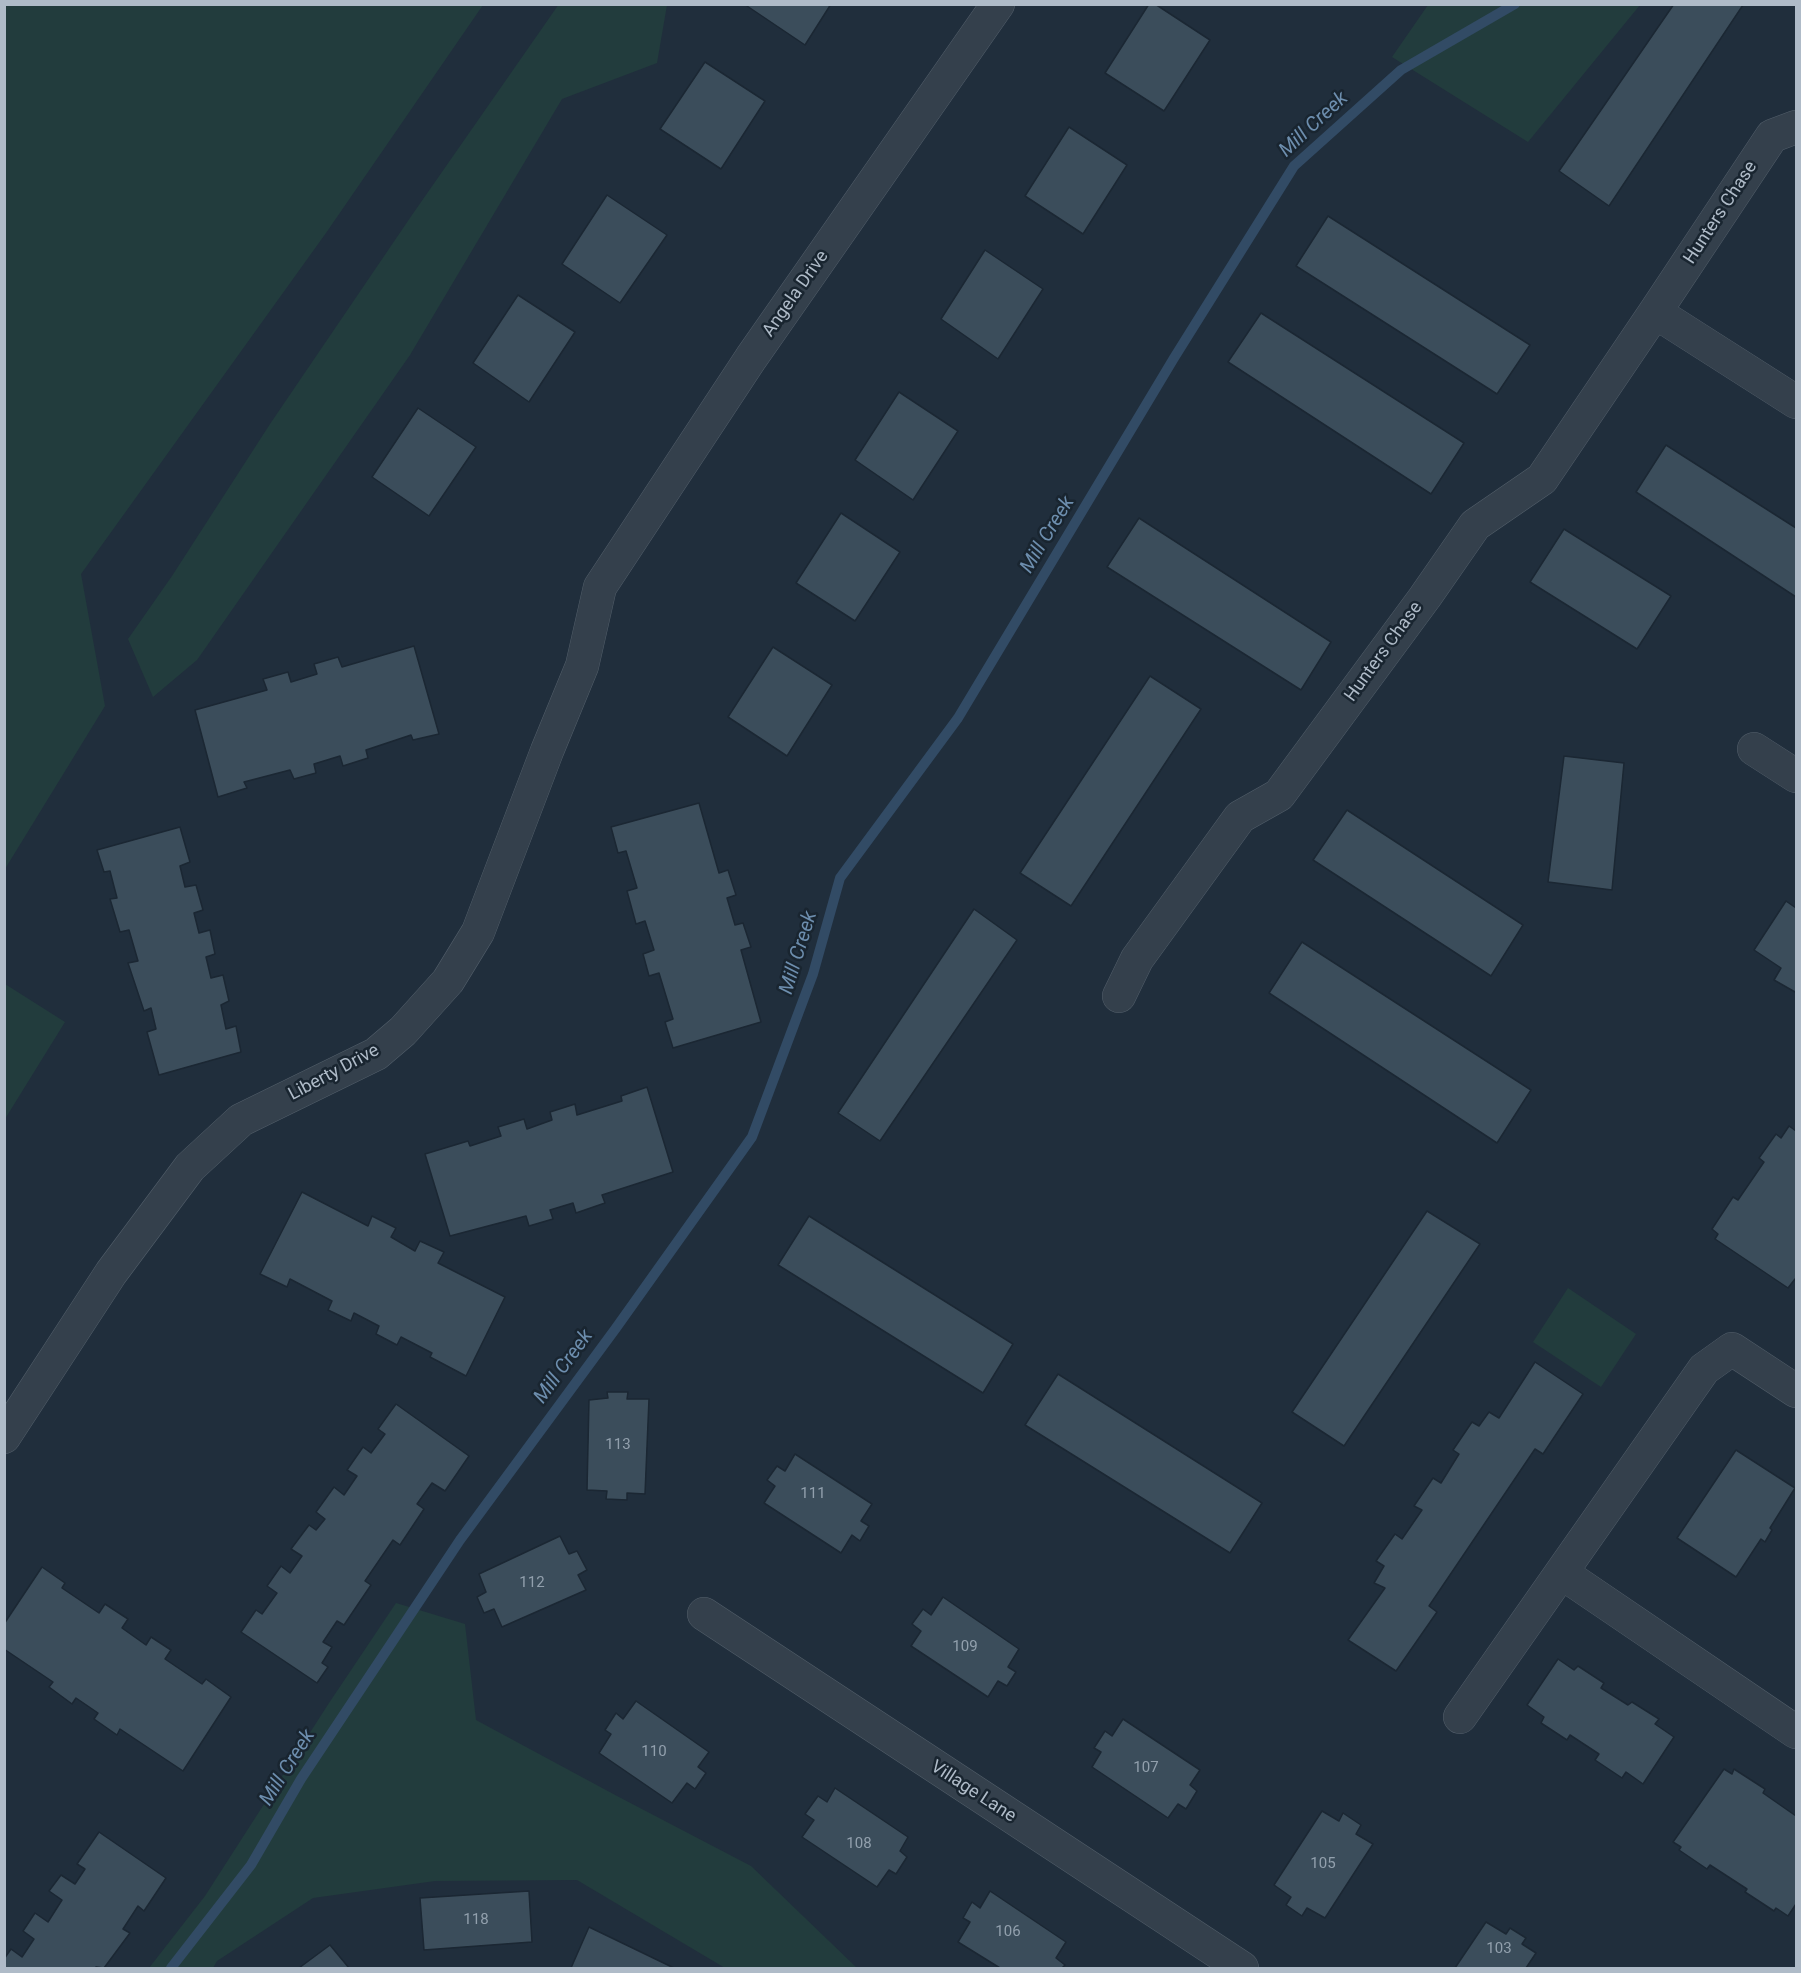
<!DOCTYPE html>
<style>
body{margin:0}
#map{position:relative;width:1801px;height:1973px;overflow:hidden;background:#202e3c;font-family:Roboto,sans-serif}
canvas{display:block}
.frame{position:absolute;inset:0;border:6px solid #afbbc8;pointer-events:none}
</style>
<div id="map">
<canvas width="1801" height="1973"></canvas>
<div class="frame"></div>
</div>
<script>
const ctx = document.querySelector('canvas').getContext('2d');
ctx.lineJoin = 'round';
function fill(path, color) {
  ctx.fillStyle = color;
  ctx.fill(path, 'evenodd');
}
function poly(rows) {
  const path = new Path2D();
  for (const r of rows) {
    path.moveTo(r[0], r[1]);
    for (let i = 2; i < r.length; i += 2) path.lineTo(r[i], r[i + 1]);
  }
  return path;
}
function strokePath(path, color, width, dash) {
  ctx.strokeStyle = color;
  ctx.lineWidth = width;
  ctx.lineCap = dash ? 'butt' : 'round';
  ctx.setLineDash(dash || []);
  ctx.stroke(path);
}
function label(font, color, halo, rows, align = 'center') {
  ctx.font = font + ' Roboto,sans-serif';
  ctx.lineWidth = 5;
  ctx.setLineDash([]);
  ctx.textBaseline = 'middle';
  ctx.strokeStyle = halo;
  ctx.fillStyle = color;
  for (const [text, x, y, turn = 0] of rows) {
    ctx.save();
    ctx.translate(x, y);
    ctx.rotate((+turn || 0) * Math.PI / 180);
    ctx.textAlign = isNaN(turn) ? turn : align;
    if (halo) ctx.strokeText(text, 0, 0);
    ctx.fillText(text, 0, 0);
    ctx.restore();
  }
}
fill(poly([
 [5,4,483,5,326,233,81,574,105,706,5,869],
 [559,4,667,5,657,63,562,99,410,355,197,660,153,697,128,639,172,576,270,424,412,215],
 [1428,5,1428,4,1640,5,1528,142,1392,57],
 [5,984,65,1022,5,1119],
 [1568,1288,1636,1334,1601,1387,1533,1342],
 [396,1603,465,1624,476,1720,617,1796,751,1866,857,1968,725,1968,577,1880,435,1881,313,1898,217,1961,213,1968,149,1968,205,1896,329,1703]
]), '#223c3d');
strokePath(poly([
 [171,1968,251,1865,301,1779,460,1540,616,1328,752,1137,813,974,840,878,958,718,1174,358,1294,166,1401,70,1515,4]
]), '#324b65', 10);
const building = poly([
 [748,4,831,4,805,45,747,6,748,4],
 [1149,4,1155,4,1210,40,1164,111,1105,73,1149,4],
 [1674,4,1743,5,1609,206,1559,171,1674,4],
 [705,62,765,101,721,169,660,129,705,62],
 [1069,127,1127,165,1083,234,1025,196,1069,127],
 [607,195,667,235,620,303,562,264,607,195],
 [1328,216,1530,345,1497,394,1296,266,1328,216],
 [985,250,1043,289,998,359,941,319,985,250],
 [518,295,575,332,529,402,473,363,518,295],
 [1261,313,1464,443,1431,494,1228,362,1261,313],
 [899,392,958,431,913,500,855,460,899,392],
 [418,408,476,447,429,516,372,477,418,408],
 [1666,445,1796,528,1796,597,1636,492,1666,445],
 [841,513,900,552,855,621,796,583,841,513],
 [1139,518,1331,642,1301,690,1107,567,1139,518],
 [1564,529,1671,596,1637,649,1530,582,1564,529],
 [414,646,439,734,413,740,411,735,366,750,368,758,343,766,340,756,314,764,316,773,294,779,290,770,244,782,247,788,218,797,195,710,267,690,263,679,288,672,291,682,317,674,314,664,338,657,342,667,414,646],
 [773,647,832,685,787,756,728,717,773,647],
 [1150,676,1201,709,1071,906,1020,873,1150,676],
 [1564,756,1624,763,1612,890,1548,882,1564,756],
 [699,803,719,873,728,870,736,895,727,898,735,925,743,923,751,947,741,950,761,1022,673,1048,665,1022,673,1019,659,973,649,976,643,954,654,950,645,921,636,924,627,891,637,888,626,851,618,853,611,827,699,803],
 [1347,810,1523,925,1491,976,1313,860,1347,810],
 [180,827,190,862,180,866,185,887,196,885,203,910,194,913,199,933,210,930,215,954,206,957,211,978,223,975,229,1001,221,1005,226,1029,236,1026,241,1052,159,1075,147,1032,156,1029,151,1008,144,1011,128,963,138,961,129,930,120,932,110,899,117,898,110,871,104,872,97,850,180,827],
 [1786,901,1796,908,1796,990,1795,992,1774,980,1781,968,1754,950,1786,901],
 [974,909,1017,940,880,1141,838,1113,974,909],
 [1302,942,1531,1090,1497,1143,1269,993,1302,942],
 [647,1087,673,1172,602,1195,605,1203,576,1213,573,1203,550,1210,553,1219,529,1226,526,1216,450,1236,425,1154,468,1141,470,1146,501,1136,498,1127,524,1119,527,1129,552,1120,550,1112,575,1104,577,1115,622,1101,621,1096,647,1087],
 [1789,1126,1796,1131,1796,1280,1795,1279,1788,1288,1715,1239,1718,1234,1712,1229,1733,1197,1738,1200,1764,1162,1759,1158,1776,1134,1781,1138,1789,1126],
 [302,1192,368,1226,372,1216,396,1228,391,1237,415,1251,420,1241,444,1252,438,1263,505,1297,466,1376,430,1357,432,1353,401,1337,397,1345,376,1334,379,1326,354,1313,351,1321,328,1310,332,1301,290,1279,287,1287,260,1274,302,1192],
 [1427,1211,1480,1244,1344,1446,1292,1412,1427,1211],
 [809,1216,1013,1344,983,1393,778,1265,809,1216],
 [1535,1362,1583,1394,1543,1454,1535,1449,1429,1606,1437,1612,1396,1671,1348,1640,1385,1588,1374,1583,1384,1566,1376,1561,1395,1534,1402,1539,1422,1510,1414,1506,1433,1478,1441,1483,1459,1454,1453,1450,1472,1422,1479,1426,1489,1412,1499,1418,1535,1362],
 [1058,1374,1262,1503,1230,1553,1025,1425,1058,1374],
 [607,1392,628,1392,627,1399,649,1399,645,1494,627,1493,627,1500,606,1499,607,1491,587,1490,589,1400,608,1398,607,1392],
 [396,1404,469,1456,445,1491,432,1483,417,1504,424,1509,400,1545,393,1540,365,1581,371,1585,344,1625,337,1621,323,1642,332,1647,322,1663,328,1667,317,1683,241,1632,256,1610,262,1614,277,1593,267,1586,281,1566,290,1573,302,1556,291,1549,309,1525,316,1530,325,1519,316,1512,334,1487,344,1495,357,1476,347,1470,363,1447,371,1453,385,1434,378,1429,396,1404],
 [1736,1450,1795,1488,1770,1528,1772,1530,1765,1542,1761,1539,1736,1577,1677,1538,1736,1450],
 [795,1454,872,1504,861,1521,869,1526,860,1541,852,1535,841,1553,764,1503,775,1486,767,1480,777,1466,785,1471,795,1454],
 [560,1536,569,1554,577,1551,587,1570,578,1575,586,1590,502,1627,494,1609,484,1613,477,1597,486,1592,479,1574,560,1536],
 [42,1567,65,1583,62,1588,99,1613,105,1604,128,1619,122,1628,146,1645,151,1637,171,1650,165,1659,202,1684,206,1679,231,1697,183,1771,120,1729,117,1735,94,1719,98,1713,76,1698,72,1704,49,1687,53,1682,4,1649,4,1624,42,1567],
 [943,1597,1019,1649,1008,1667,1016,1672,1007,1686,998,1681,988,1697,911,1646,921,1631,912,1624,923,1609,931,1615,943,1597],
 [1558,1659,1574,1670,1578,1666,1604,1683,1601,1688,1628,1705,1632,1702,1659,1719,1655,1724,1674,1737,1643,1784,1626,1772,1622,1778,1595,1760,1599,1754,1570,1735,1567,1740,1541,1723,1544,1717,1527,1705,1558,1659],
 [636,1701,709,1752,698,1767,706,1773,695,1789,687,1783,672,1803,599,1753,611,1734,605,1730,616,1713,623,1719,636,1701],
 [1123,1719,1200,1770,1190,1785,1197,1791,1186,1809,1178,1804,1168,1818,1092,1767,1101,1752,1094,1748,1105,1731,1112,1736,1123,1719],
 [1724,1769,1732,1774,1734,1769,1765,1789,1763,1793,1796,1816,1796,1904,1788,1916,1776,1908,1774,1911,1745,1892,1747,1889,1710,1865,1707,1869,1679,1850,1681,1847,1673,1842,1724,1769],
 [835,1788,908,1837,900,1851,907,1857,896,1874,889,1870,877,1887,802,1837,814,1820,805,1814,818,1796,827,1802,835,1788],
 [1322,1811,1339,1821,1343,1813,1361,1825,1356,1834,1373,1844,1325,1918,1307,1908,1302,1916,1286,1905,1291,1897,1274,1885,1322,1811],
 [99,1832,166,1878,144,1911,138,1906,123,1929,130,1933,104,1968,96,1967,95,1968,4,1968,4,1959,11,1949,22,1957,34,1939,23,1931,35,1913,48,1922,62,1900,49,1891,61,1875,75,1884,85,1869,77,1864,99,1832],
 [529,1891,532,1942,424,1950,420,1898,529,1891],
 [990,1891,1066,1942,1056,1958,1065,1965,1062,1968,1000,1968,958,1942,970,1922,963,1918,972,1902,980,1908,990,1891],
 [1486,1922,1506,1934,1510,1928,1526,1938,1522,1944,1536,1953,1526,1968,1455,1968,1486,1922],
 [589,1927,674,1968,571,1968,589,1927],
 [330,1945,349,1968,299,1968,330,1945]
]);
fill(building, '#3b4d5b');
strokePath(building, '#1b2733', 1.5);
const minor = poly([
 [1655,312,1796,402],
 [1754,749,1796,776],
 [1119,996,1137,959,1240,817,1279,795,1425,597,1475,525,1542,479,1655,312,1772,136,1796,127],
 [4,1437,111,1273,190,1167,241,1120,376,1054,403,1031,448,981,478,932,547,751,582,666,600,587,751,358,998,4],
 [1562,1573,1796,1732],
 [704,1614,1242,1968],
 [1460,1717,1704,1369,1732,1349,1796,1391]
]);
strokePath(minor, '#525e6a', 34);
strokePath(minor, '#34404c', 33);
label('15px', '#92a0ad', null, [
 ["113",618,1445],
 ["111",813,1494],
 ["112",532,1583],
 ["109",965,1647],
 ["110",654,1752],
 ["107",1146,1768],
 ["108",859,1844],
 ["105",1323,1864],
 ["118",476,1920],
 ["106",1008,1932],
 ["103",1499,1949]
]);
label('18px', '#afbbc8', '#192530', [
 ["Hunters Chase",1721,213,-57],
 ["Angela Drive",796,294,-55],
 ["Hunters Chase",1384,652,-54],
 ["Liberty Drive",334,1073,-28],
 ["Village Lane",973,1792,33]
]);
label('italic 20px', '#6d8eae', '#192530', [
 ["Mill Creek",1314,125,-43],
 ["Mill Creek",1048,535,-59],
 ["Mill Creek",799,953,-73],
 ["Mill Creek",564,1367,-54],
 ["Mill Creek",288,1768,-58]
]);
</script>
